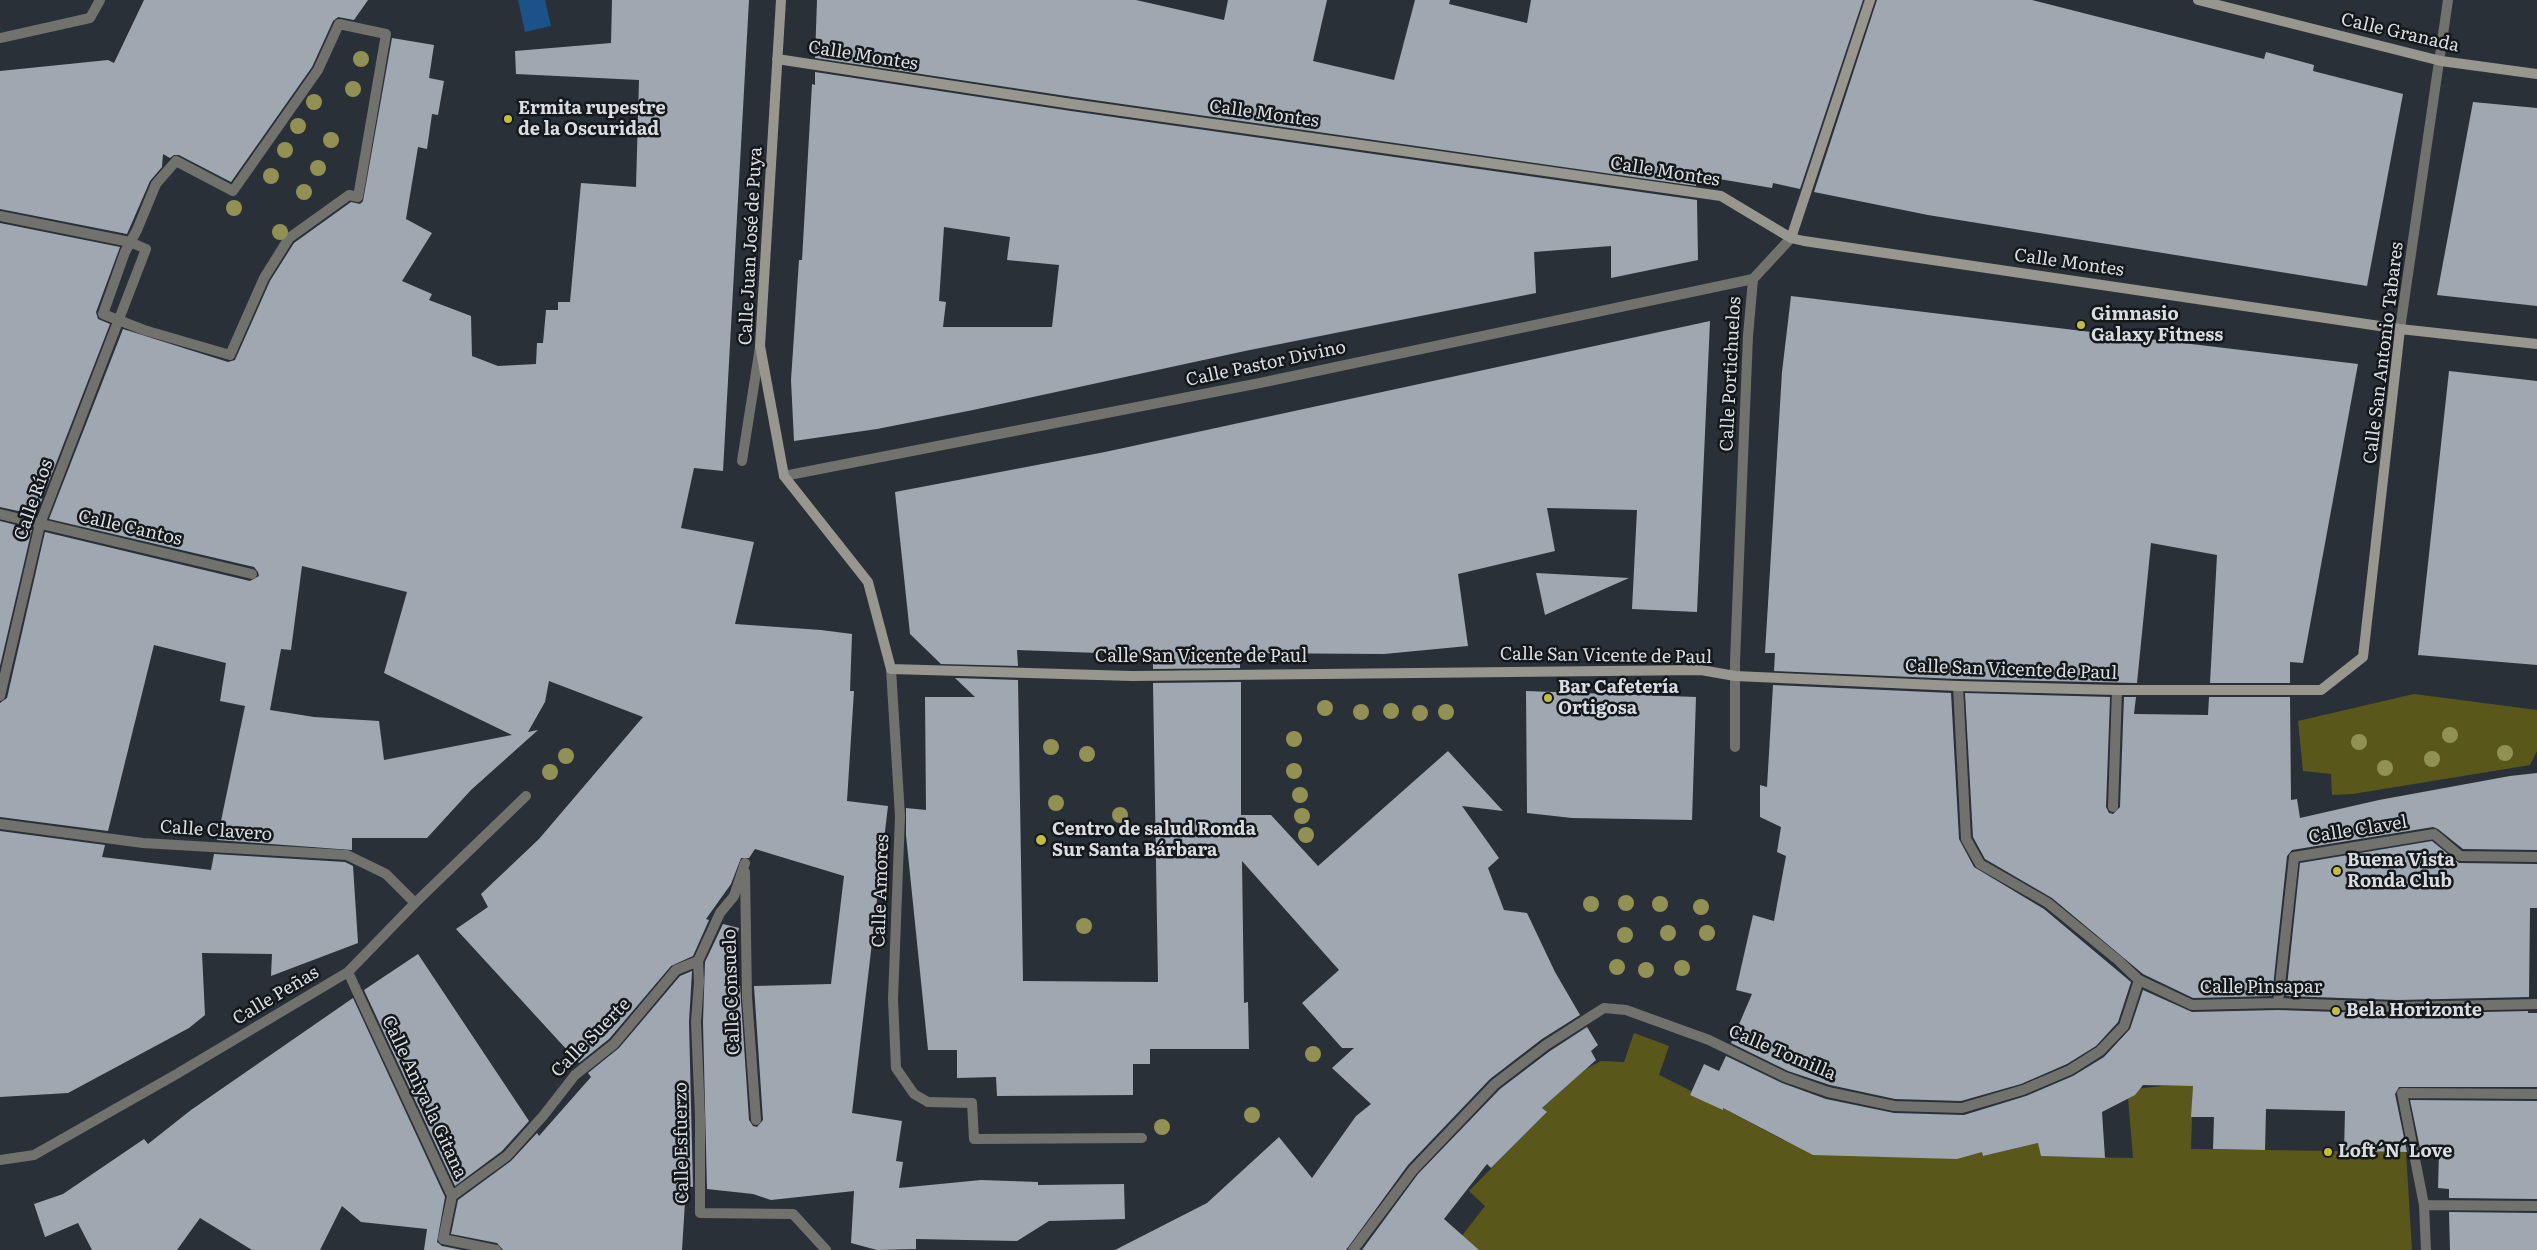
<!DOCTYPE html>
<meta charset="utf-8">
<style>
body{margin:0}
canvas{display:block;background:#2a3037}
</style>
<canvas width="2537" height="1250"></canvas>
<script>
const ctx = document.querySelector('canvas').getContext('2d');
ctx.lineJoin = 'round';
function fill(path, color) {
  ctx.fillStyle = color;
  ctx.fill(path, 'evenodd');
}
function poly(rows) {
  const path = new Path2D();
  for (const r of rows) {
    path.moveTo(r[0], r[1]);
    for (let i = 2; i < r.length; i += 2) path.lineTo(r[i], r[i + 1]);
  }
  return path;
}
function strokePath(path, color, width, dash) {
  ctx.strokeStyle = color;
  ctx.lineWidth = width;
  ctx.lineCap = dash ? 'butt' : 'round';
  ctx.setLineDash(dash || []);
  ctx.stroke(path);
}
function label(font, color, halo, rows, align = 'center') {
  ctx.font = font + ' Literata,serif';
  ctx.lineWidth = 5;
  ctx.setLineDash([]);
  ctx.textBaseline = 'middle';
  ctx.strokeStyle = halo;
  ctx.fillStyle = color;
  for (const [text, x, y, turn = 0] of rows) {
    ctx.save();
    ctx.translate(x, y);
    ctx.rotate((+turn || 0) * Math.PI / 180);
    ctx.textAlign = isNaN(turn) ? turn : align;
    if (halo) ctx.strokeText(text, 0, 0);
    ctx.fillText(text, 0, 0);
    ctx.restore();
  }
}
fill(poly([
 [2414,694,2537,710,2537,751,2530,765,2353,794,2332,795,2331,774,2303,771,2298,721],
 [1634,1033,1669,1046,1659,1075,1691,1091,1690,1095,1723,1108,1783,1140,1982,1152,1983,1156,2038,1143,2042,1156,2133,1158,2128,1097,2124,1090,2164,1086,2193,1086,2191,1149,2406,1152,2412,1250,1451,1250,1485,1206,1469,1191,1546,1113,1542,1108,1586,1069,1601,1061,1624,1062]
]), '#5a571a');
fill(poly([
 [518,0,545,0,551,26,525,32]
]), '#1c528a');
fill(poly([
 [144,0,368,0,354,20,338,17,333,21,312,67,231,182,179,155,174,155,170,158,163,154,162,167,150,181,127,234,0,209,0,71,108,60,114,63],
 [612,0,749,0,723,471,694,468,681,528,754,542,735,624,821,630,852,634,850,691,854,691,847,801,888,806,852,1113,902,1121,896,1161,903,1162,899,1188,981,1180,1038,1182,1038,1185,1124,1184,1125,1219,1049,1221,1017,1241,916,1239,916,1249,877,1250,851,1243,854,1191,771,1200,753,1194,707,1189,703,1022,705,962,723,924,739,928,724,986,740,986,749,1120,753,1126,757,1127,763,1120,754,986,831,984,844,876,755,849,749,858,741,858,731,884,706,919,709,920,693,956,671,966,609,1039,579,1063,456,929,488,907,481,894,539,839,643,717,549,681,545,702,528,732,538,730,471,790,427,838,352,838,352,850,217,840,245,706,250,707,220,701,226,663,154,645,108,831,0,817,0,703,7,698,45,532,250,581,259,576,258,572,254,567,49,519,123,329,228,362,235,360,270,281,294,243,351,202,360,204,363,201,392,38,434,45,429,78,444,81,438,115,432,114,427,149,418,147,406,219,432,233,402,281,432,294,429,300,471,316,472,356,498,366,536,364,537,343,543,343,546,310,558,310,558,302,570,302,581,183,636,187,639,80,516,74,515,51,611,43],
 [302,566,407,592,384,673,512,735,384,760,379,721,314,717,270,710,281,649,291,650],
 [817,0,1136,0,1224,20,1228,0,1327,0,1313,61,1394,80,1415,0,1450,0,1449,4,1527,23,1531,0,1863,0,1800,189,1773,183,1772,188,1696,175,1696,186,1073,97,815,58],
 [1877,0,2032,0,2264,59,2266,52,2314,65,2313,71,2403,94,2367,286,1928,215,1814,192],
 [815,72,1071,111,1697,200,1698,260,1611,278,1611,246,1534,252,1536,293,1245,351,973,410,877,429,794,441,791,380,799,260,802,260,812,84,815,85],
 [944,227,1010,237,1007,260,1059,265,1052,327,943,327,946,302,939,301],
 [2473,102,2537,108,2537,306,2437,295],
 [0,223,120,247,96,312,98,319,110,324,36,515,0,507],
 [1791,296,2358,364,2303,663,2290,662,2290,683,2210,683,2217,555,2151,543,2137,683,1958,679,1774,671,1775,653,1765,653,1782,372],
 [1710,321,1697,612,1632,609,1637,510,1547,508,1555,551,1458,574,1468,646,1384,654,1240,653,1240,668,1153,669,1153,655,1017,650,1018,666,941,664,910,634,895,492,1105,452],
 [2449,371,2537,381,2537,665,2418,655],
 [0,521,32,529,0,666],
 [1536,573,1629,578,1545,615],
 [955,678,1018,680,1023,981,1158,982,1153,683,1241,682,1241,815,1271,815,1318,866,1448,751,1503,811,1462,806,1499,858,1488,868,1504,910,1527,913,1555,972,1580,1015,1542,1039,1490,1079,1408,1165,1346,1250,1115,1250,1207,1203,1279,1137,1312,1178,1356,1116,1371,1104,1332,1068,1354,1048,1342,1048,1302,1003,1339,970,1242,861,1244,1003,1248,1002,1249,1049,1150,1049,1150,1064,1133,1064,1133,1095,997,1096,996,1077,957,1078,957,1050,928,1050,906,835,906,808,926,810,925,697,975,697],
 [1773,685,1951,693,1959,839,1974,867,2044,909,2131,982,2118,1022,2096,1046,2067,1064,2021,1084,1961,1101,1895,1099,1830,1085,1788,1071,1731,1043,1752,994,1736,990,1753,915,1774,921,1786,856,1777,852,1781,827,1760,817,1760,785,1767,787],
 [1526,691,1696,697,1692,820,1572,818,1527,813],
 [1965,693,2110,697,2106,807,2109,813,2113,814,2120,807,2124,697,2136,697,2134,714,2208,715,2209,697,2290,697,2291,800,2297,799,2300,818,2379,800,2510,776,2537,773,2537,850,2463,849,2438,829,2433,827,2292,850,2287,856,2272,996,2193,998,2143,974,2052,898,1985,859,1973,837],
 [0,831,105,845,102,857,211,870,214,854,345,862,353,866,358,943,271,976,272,954,202,953,205,1015,189,1028,68,1093,0,1097],
 [2432,841,2459,863,2537,864,2537,908,2530,908,2529,997,2398,1000,2286,996,2300,863],
 [418,954,529,1121,502,1151,455,1186,364,990],
 [692,971,689,1022,693,1187,686,1186,682,1250,503,1250,497,1243,451,1234,458,1200,511,1161,537,1133,539,1136,591,1077,588,1073,619,1048,680,976],
 [2143,990,2192,1012,2278,1010,2398,1014,2528,1011,2528,1013,2537,1013,2537,1087,2399,1087,2395,1094,2407,1152,2344,1151,2345,1111,2266,1109,2265,1150,2213,1149,2214,1117,2191,1117,2193,1086,2143,1085,2135,1095,2102,1112,2105,1158,2041,1156,2038,1143,1983,1156,1982,1152,1957,1159,1813,1155,1723,1108,1723,1110,1690,1095,1704,1064,1719,1071,1726,1056,1782,1083,1826,1099,1894,1113,1964,1115,2026,1096,2073,1076,2104,1057,2130,1029],
 [353,998,445,1197,437,1242,442,1246,462,1250,424,1250,427,1229,361,1222,342,1206,320,1250,252,1250,200,1218,177,1250,92,1250,78,1223,45,1237,34,1204,63,1194,144,1139,148,1144,191,1110],
 [1587,1027,1598,1045,1591,1051,1596,1060,1542,1108,1547,1112,1491,1168,1487,1164,1444,1219,1479,1250,1362,1250,1418,1174,1500,1089,1550,1051],
 [2410,1100,2537,1101,2537,1199,2449,1198,2449,1189,2438,1188,2439,1153,2421,1153],
 [2449,1212,2537,1213,2537,1250,2450,1250]
]), '#9fa7b0');
strokePath(poly([
 [2113,807,2117,690],
 [928,1102,972,1103,974,1139,1142,1138]
]), '#71716d', 10);
strokePath(poly([
 [339,24,386,34,358,197,349,195,289,238,264,278,230,355,144,330,103,314,125,252,137,230,156,184,176,161,233,191,318,70,339,24],
 [0,38,90,18,100,0],
 [0,216,130,242,146,249,40,524,0,696],
 [2400,329,2448,0],
 [742,461,760,347],
 [784,476,1260,383,1753,279],
 [0,514,252,574],
 [891,669,900,816,893,999,896,1068,914,1094,928,1102],
 [1958,686,1966,839,1980,864,2048,903,2119,961,2139,980,2192,1005,2278,1003,2398,1007,2537,1004],
 [1735,747,1735,662,1742,482,1748,336,1753,279,1791,238],
 [0,824,143,843,347,855,386,874,415,903],
 [745,872,747,997,756,1120],
 [698,961,699,982,696,1022,700,1116,700,1213,793,1214,826,1250],
 [348,972,452,1196,443,1239,496,1250],
 [2278,1003,2294,857,2434,834,2460,856,2537,857],
 [0,1160,34,1155,175,1075,348,972,415,903,526,796],
 [452,1196,507,1156,543,1116,575,1075,614,1044,676,970,698,961,720,913,734,896,745,863],
 [2424,1205,2537,1206],
 [1353,1250,1413,1170,1495,1084,1546,1045,1604,1008,1626,1010,1709,1040,1785,1077,1828,1092,1894,1106,1962,1108,2023,1090,2070,1070,2100,1051,2124,1026,2139,980],
 [2426,1250,2424,1205,2402,1093,2537,1094]
]), '#71716d', 10);
strokePath(poly([
 [781,0,760,346,784,476,868,582,891,669,1132,676,1701,670,1735,676,1958,686,2117,690,2321,690,2363,657,2400,329],
 [2198,0,2441,61,2537,74],
 [777,59,1072,104,1721,196,1791,238,1804,241,2400,329,2537,344],
 [1791,238,1870,0]
]), '#97968f', 10);
ctx.fillStyle = '#919154';
for (const [x, y] of [
 [361,59],
 [353,89],
 [314,102],
 [298,126],
 [331,140],
 [285,150],
 [318,168],
 [271,176],
 [304,192],
 [234,208],
 [280,232],
 [1325,708],
 [1391,711],
 [1361,712],
 [1446,712],
 [1420,713],
 [2450,735],
 [1294,739],
 [2359,742],
 [1051,747],
 [2505,753],
 [1087,754],
 [566,756],
 [2432,759],
 [2385,768],
 [1294,771],
 [550,772],
 [1300,795],
 [1056,803],
 [1120,815],
 [1302,816],
 [1306,835],
 [1626,903],
 [1591,904],
 [1660,904],
 [1701,907],
 [1084,926],
 [1668,933],
 [1707,933],
 [1625,935],
 [1617,967],
 [1682,968],
 [1646,970],
 [1313,1054],
 [1252,1115],
 [1162,1127]
]) {
  ctx.beginPath();
  ctx.arc(x, y, 8, 0, 2 * Math.PI);
  ctx.fill();
}
for (const [x, y, r, color] of [
 [508,119,5,"#c3bd3e"],
 [2081,325,5,"#c3bd3e"],
 [1548,698,5,"#c3bd3e"],
 [1041,840,6,"#c3bd3e"],
 [2337,871,5,"#c3bd3e"],
 [2336,1011,5,"#c3bd3e"],
 [2328,1152,5,"#c3bd3e"]
]) {
  const dot = new Path2D();
  dot.arc(x, y, r, 0, 2 * Math.PI);
  ctx.fillStyle = color;
  ctx.fill(dot);
  strokePath(dot, '#15181b', 2);
}
label('18px', '#d9dde2', '#15181b', [
 ["Calle Granada",2400,33,13],
 ["Calle Montes",863,56,9],
 ["Calle Montes",1264,114,8],
 ["Calle Montes",1665,172,9],
 ["Calle Juan José de Puya",751,246,-87],
 ["Calle Montes",2069,263,8],
 ["Calle San Antonio Tabares",2384,353,-83],
 ["Calle Pastor Divino",1266,364,-12],
 ["Calle Portichuelos",1731,374,-87],
 ["Calle Ríos",34,500,-71],
 ["Calle Cantos",130,528,13],
 ["Calle San Vicente de Paul",1606,656,1],
 ["Calle San Vicente de Paul",1201,657],
 ["Calle San Vicente de Paul",2011,670,2],
 ["Calle Clavel",2358,830,-9],
 ["Calle Clavero",216,831,4],
 ["Calle Amores",881,891,-88],
 ["Calle Pinsapar",2261,988],
 ["Calle Consuelo",732,992,-92],
 ["Calle Peñas",276,996,-31],
 ["Calle Suerte",591,1038,-45],
 ["Calle Tomilla",1782,1053,23],
 ["Calle Aniya la Gitana",424,1097,65],
 ["Calle Esfuerzo",682,1143,-91]
]);
label('bold 18px', '#d9dde2', '#15181b', [
 ["Ermita rupestre",518,109],
 ["de la Oscuridad",518,130],
 ["Gimnasio",2091,315],
 ["Galaxy Fitness",2091,336],
 ["Bar Cafetería",1558,688],
 ["Ortigosa",1558,709],
 ["Centro de salud Ronda",1052,830],
 ["Sur Santa Bárbara",1052,851],
 ["Buena Vista",2347,861],
 ["Ronda Club",2347,882],
 ["Bela Horizonte",2346,1011],
 ["Loft´N´Love",2338,1152]
], 'left');
</script>
